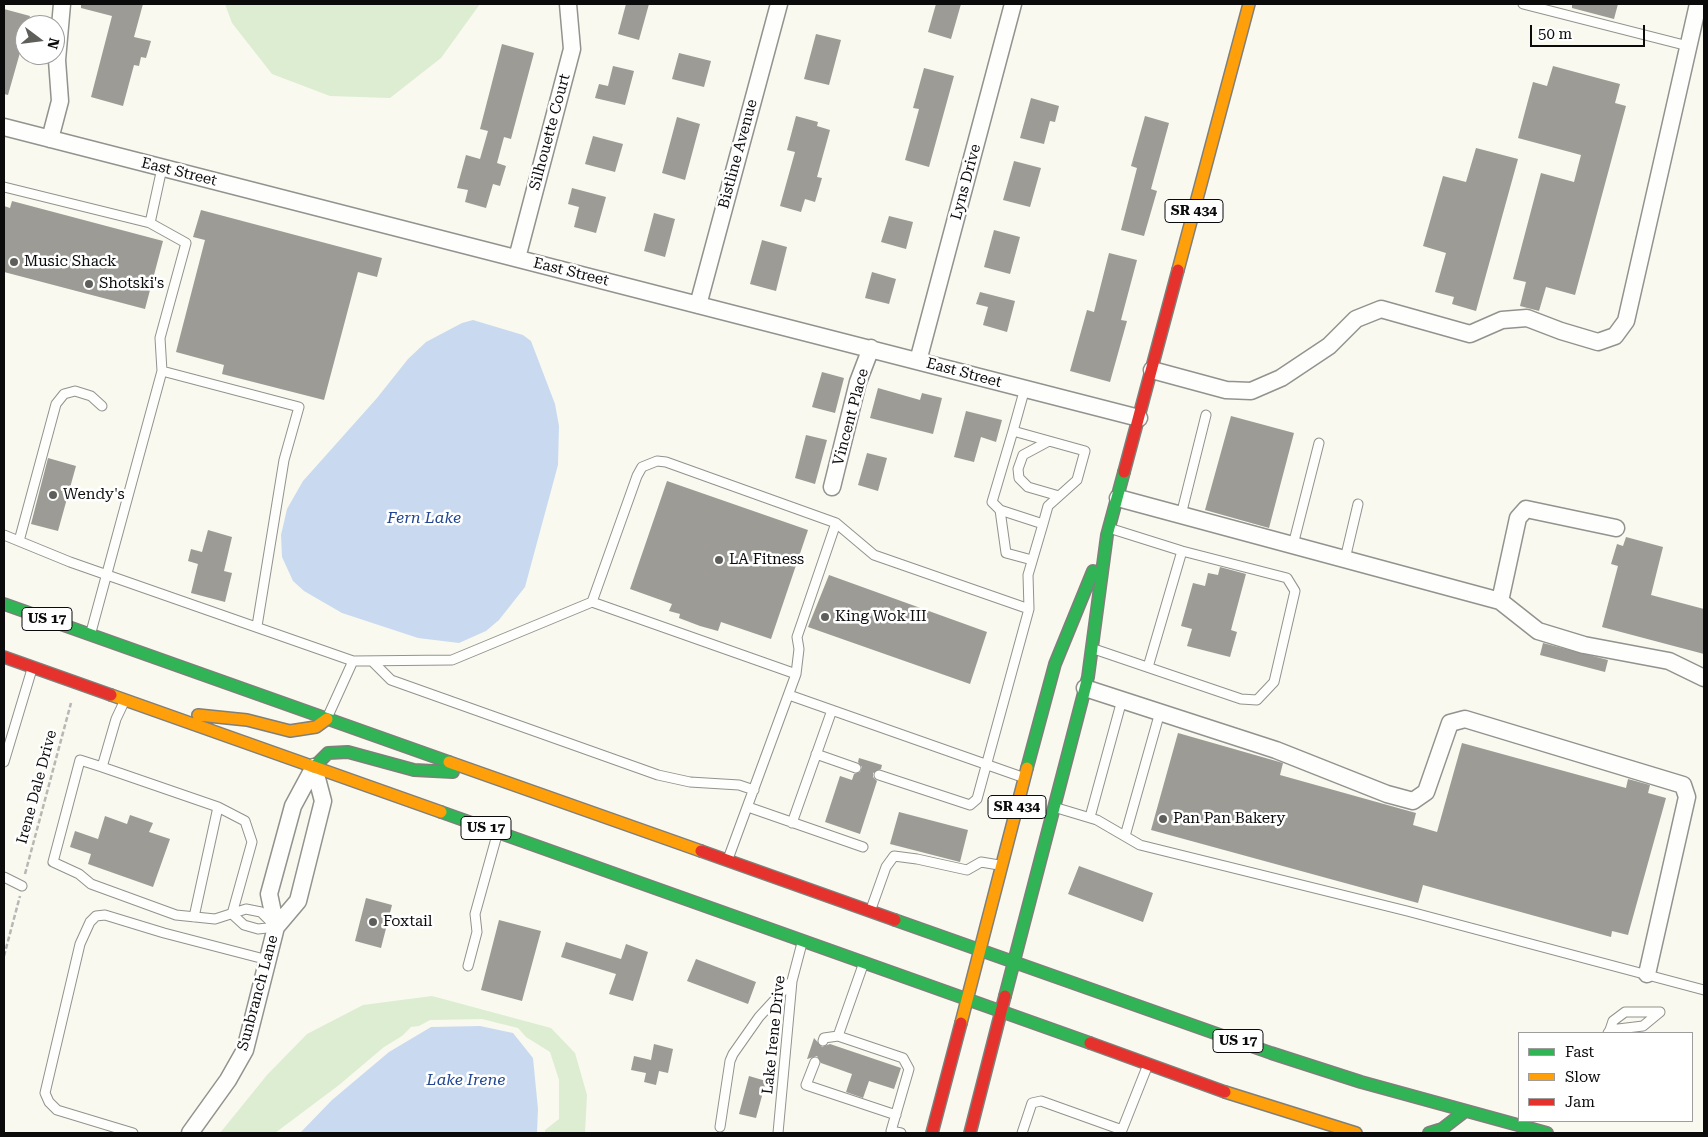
<!DOCTYPE html>
<style>
body{margin:0}
#map{position:relative;width:1708px;height:1137px;overflow:hidden;background:#f9f9ef;font-family:"Roboto Serif",serif}
canvas{display:block}
.frame{position:absolute;inset:0;border:5px solid #0b0b0b;pointer-events:none}
.legend{position:absolute;left:1518px;top:1032px;width:175px;height:90px;box-sizing:border-box;background:#fff;border:1px solid #9d9d9d;margin:0;padding:6px 9px;list-style:none;font-size:15px;color:#0b0b0b}
.legend li{display:flex;align-items:center;gap:10px;height:25px}
.legend b{width:25px;border:1px solid #9d9d9d}
.north{position:absolute;left:15px;top:15px;width:50px;height:50px;box-sizing:border-box;background:#fff;border:1px solid #9d9d9d;border-radius:50%;rotate:105deg;font-size:14px;font-weight:700;line-height:20px;text-align:center;color:#0b0b0b}
.north::after{content:'';display:block;margin:auto;width:18px;height:22px;background:#5e5e5b;clip-path:polygon(50% 0,100% 100%,50% 72%,0 100%)}
.scale{position:absolute;left:1530px;top:25px;width:115px;height:22px;box-sizing:border-box;border:2px solid #0b0b0b;border-top:0;padding-left:6px;font-size:15px;line-height:18px;white-space:nowrap;color:#0b0b0b;-webkit-text-stroke:4px #fff;paint-order:stroke}
</style>
<div id="map">
<canvas width="1708" height="1137"></canvas>
<div class="frame"></div>
<ul class="legend">
<li><b style="height:6px;background:#30b455"></b>Fast</li>
<li><b style="height:6px;background:#ff9f0a"></b>Slow</li>
<li><b style="height:6px;background:#e5322d"></b>Jam</li>
</ul>
<div class="north">N</div>
<div class="scale">50 m</div>
</div>
<script>
const ctx = document.querySelector('canvas').getContext('2d');
ctx.lineJoin = 'round';
function fill(path, color) {
  ctx.fillStyle = color;
  ctx.fill(path, 'evenodd');
}
function poly(rows) {
  const path = new Path2D();
  for (const r of rows) {
    path.moveTo(r[0], r[1]);
    for (let i = 2; i < r.length; i += 2) path.lineTo(r[i], r[i + 1]);
  }
  return path;
}
function strokePath(path, color, width, dash) {
  ctx.strokeStyle = color;
  ctx.lineWidth = width;
  ctx.lineCap = dash ? 'butt' : 'round';
  ctx.setLineDash(dash || []);
  ctx.stroke(path);
}
function label(font, color, halo, rows, align = 'center') {
  ctx.font = font + ' "Roboto Serif",serif';
  ctx.lineWidth = 5;
  ctx.setLineDash([]);
  ctx.textBaseline = 'middle';
  ctx.strokeStyle = halo;
  ctx.fillStyle = color;
  for (const [text, x, y, turn = 0] of rows) {
    ctx.save();
    ctx.translate(x, y);
    ctx.rotate((+turn || 0) * Math.PI / 180);
    ctx.textAlign = isNaN(turn) ? turn : align;
    if (halo) ctx.strokeText(text, 0, 0);
    ctx.fillText(text, 0, 0);
    ctx.restore();
  }
}
fill(poly([
 [225,4,480,4,441,58,390,98,330,96,272,74,232,23],
 [432,996,551,1028,575,1053,587,1095,585,1133,545,1133,545,1130,559,1119,559,1080,550,1052,526,1037,518,1028,482,1019,430,1020,419,1026,411,1027,402,1036,384,1047,339,1085,275,1133,220,1133,267,1075,307,1034,363,1005]
]), '#dcedd1');
fill(poly([
 [473,320,523,335,531,341,555,404,559,426,558,465,525,587,499,620,486,631,459,643,418,638,342,613,304,591,293,581,282,557,281,535,287,509,303,481,377,398,408,359,426,342,462,323],
 [480,1026,513,1033,533,1058,538,1109,537,1133,300,1133,332,1100,389,1052,431,1027]
]), '#c9daf0');
fill(poly([
 [81,4,143,4,134,37,151,41,146,58,141,57,139,66,134,65,123,106,91,97,112,16,81,8],
 [626,4,649,4,639,40,618,34],
 [936,4,961,4,951,39,928,32],
 [1572,4,1618,4,1614,19,1572,8],
 [4,9,30,16,28,25,25,25,25,35,8,95,4,94],
 [816,34,841,40,829,85,804,79],
 [502,44,534,53,511,139,504,137,497,163,506,166,500,186,493,184,486,208,465,202,468,190,457,188,466,155,480,159,488,131,480,129],
 [679,53,711,61,704,87,672,79],
 [613,66,634,71,625,105,595,98,599,84,608,86],
 [1553,66,1620,84,1615,103,1626,106,1575,295,1546,287,1539,311,1520,306,1526,282,1513,279,1541,173,1574,182,1581,155,1518,138,1533,82,1547,86],
 [924,68,954,76,929,167,905,160,919,109,913,108],
 [1031,98,1059,106,1055,122,1050,121,1044,144,1020,138],
 [796,116,818,122,817,126,830,130,817,177,822,178,815,202,805,199,801,212,780,206,795,152,787,150],
 [1145,116,1169,123,1151,189,1157,191,1144,236,1121,230,1137,168,1131,166],
 [677,117,700,124,685,180,662,173],
 [593,136,623,144,615,172,585,164],
 [1476,148,1518,159,1476,311,1452,304,1454,297,1435,292,1446,253,1423,246,1443,176,1466,182],
 [1014,161,1041,168,1030,207,1003,200],
 [572,188,606,197,596,233,574,227,579,207,568,204],
 [12,201,163,241,145,309,4,272,4,206,10,208],
 [201,210,382,258,377,277,358,272,324,400,222,374,224,365,176,352,205,240,193,237],
 [654,213,675,219,665,257,644,251],
 [889,216,913,222,906,249,881,242],
 [994,230,1020,237,1010,274,984,267],
 [762,240,787,247,776,291,750,284],
 [1109,253,1137,260,1121,320,1127,321,1110,382,1070,371,1087,310,1094,312],
 [872,272,896,279,889,304,865,298],
 [980,292,1015,301,1007,332,983,325,988,307,976,304],
 [822,372,844,378,835,413,812,407],
 [878,388,920,400,922,393,942,398,933,434,870,418],
 [966,411,1002,420,996,442,981,437,974,462,954,457],
 [1231,416,1294,433,1269,528,1205,510],
 [806,435,827,440,815,484,795,478],
 [867,453,887,458,878,491,858,485],
 [48,458,76,466,58,531,31,524],
 [667,481,808,530,771,639,721,622,718,631,700,626,679,618,680,614,669,611,672,604,630,589],
 [208,530,232,537,224,571,232,573,225,602,191,593,198,564,188,561,191,549,202,552],
 [1626,537,1663,547,1651,595,1704,609,1704,654,1602,627,1618,566,1611,564,1617,544,1623,546],
 [1220,567,1246,574,1231,630,1237,632,1230,657,1187,646,1192,629,1181,626,1193,583,1205,586,1208,573,1218,575],
 [829,575,987,632,970,684,808,627],
 [1543,643,1608,660,1605,672,1540,655],
 [1178,733,1283,763,1280,775,1416,813,1413,825,1437,832,1462,743,1626,788,1628,779,1650,785,1648,793,1666,798,1628,935,1612,931,1611,937,1423,885,1418,903,1151,830],
 [859,758,882,765,881,769,873,773,873,777,877,781,860,834,825,822,840,776,852,780,854,774,860,772,862,767,858,762],
 [899,812,968,830,960,862,890,844],
 [130,815,153,823,149,832,170,839,153,887,88,864,91,854,70,847,75,831,98,839,105,816,127,824],
 [1079,866,1153,893,1143,922,1068,894],
 [366,898,392,905,381,948,355,941],
 [499,920,541,931,522,1001,481,990],
 [566,942,621,959,626,944,648,952,633,1001,609,994,616,974,561,957],
 [696,959,756,982,748,1004,687,981],
 [814,1038,822,1047,830,1044,901,1068,894,1089,869,1081,863,1098,846,1092,852,1074,821,1063,817,1056,807,1059],
 [654,1044,673,1049,668,1073,659,1071,656,1085,644,1082,646,1073,631,1070,634,1056,651,1060],
 [749,1076,766,1081,756,1118,739,1114]
]), '#9c9b95');
const lane = poly([
 [1523,4,1688,46],
 [162,168,150,223,186,243,160,338,162,371,299,407,284,460,257,626],
 [4,187,150,223],
 [1013,431,1025,388],
 [1049,441,1023,455,1018,469,1019,478,1028,487,1059,496],
 [1000,510,1006,553,1032,560],
 [1181,515,1206,415],
 [4,535,70,562,353,661,328,716],
 [19,541,56,404,64,394,75,391,91,396,102,406],
 [1293,545,1319,443],
 [1345,559,1358,504],
 [592,602,637,476,642,467,657,461,666,462,836,523,874,555,1029,609],
 [91,632,162,371],
 [1094,649,1241,699,1257,700,1274,682,1295,591,1287,578,1182,551,1112,529],
 [353,661,452,660,592,602,796,674],
 [372,661,391,680,658,775,690,782,739,785,754,790],
 [1148,667,1182,551],
 [789,695,1022,777],
 [124,702,116,719,102,767,218,807,245,821,252,842,232,914],
 [816,754,856,768],
 [4,762,32,669],
 [102,767,80,760,53,862,79,874,91,884,176,915,215,919,246,909,261,912,273,924],
 [879,775,970,805,977,799,1029,609,1028,575,1043,524,1048,506,1077,480,1085,451,1013,431,992,502,1000,510,1043,524],
 [748,807,863,847],
 [1057,808,1097,820,1140,845,1407,911,1704,990],
 [1090,817,1122,700],
 [792,823,832,710],
 [1125,836,1160,712],
 [728,859,796,674,799,649,797,637,836,523],
 [4,877,22,886],
 [871,909,886,867,894,856,917,859,967,870,981,862,999,865],
 [232,914,244,925,258,929,276,927],
 [194,917,218,807],
 [863,965,838,1036,903,1058,909,1069,891,1131,901,1133],
 [468,966,477,932,475,914,497,835],
 [1610,1030,1613,1021,1625,1012,1660,1012],
 [1608,1033,1610,1030,1643,1026,1660,1012],
 [823,1041,824,1038,838,1036],
 [815,1062,806,1085,896,1115],
 [720,1127,730,1061,733,1054,759,1017,792,981],
 [1122,1130,1147,1067],
 [133,1133,57,1110,49,1102,45,1093,80,944,90,922,96,916,105,915,164,933,268,960],
 [778,1133,792,981,802,943],
 [1022,1133,1032,1103,1041,1101,1122,1130,1121,1133]
]);
const street = poly([
 [4,127,1139,418],
 [50,139,60,101,57,60,62,4],
 [517,258,572,49,568,4],
 [698,305,779,4],
 [918,361,1013,4],
 [1152,370,1226,390,1251,391,1281,378,1329,346,1356,319,1381,309,1470,334,1502,320,1527,318,1561,331,1598,342,1615,336,1626,321,1698,4],
 [832,487,858,382,871,348],
 [1118,498,1500,601,1538,631,1584,645,1669,661,1704,678],
 [1500,601,1518,518,1526,509,1616,528],
 [1085,688,1276,750,1387,794,1413,801,1426,792,1450,723,1465,719,1683,785,1687,797,1647,974],
 [276,927,298,901,323,801,314,767],
 [190,1133,228,1080,245,1050,276,927,269,894,293,806,314,767]
]);
const fast = poly([
 [4,604,449,762],
 [314,767,328,753,348,752,414,770,453,772],
 [1027,768,1055,664,1093,571],
 [441,812,1090,1043],
 [895,920,1271,1053,1361,1082,1547,1133],
 [1005,996,1088,677,1107,535,1124,472],
 [1429,1133,1442,1129,1464,1112]
]);
const slow = poly([
 [1178,270,1249,4],
 [111,695,441,812],
 [198,715,247,720,290,731,316,727,327,719],
 [449,762,701,851],
 [961,1023,1027,768],
 [1225,1092,1356,1133]
]);
const jam = poly([
 [1124,472,1178,270],
 [4,657,111,695],
 [701,851,895,920],
 [1090,1043,1225,1092],
 [932,1133,961,1023],
 [970,1133,1005,996]
]);
strokePath(lane, '#92928e', 11);
strokePath(street, '#92928e', 19);
strokePath(fast, '#7f7f7b', 14);
strokePath(slow, '#7f7f7b', 14);
strokePath(jam, '#7f7f7b', 14);
strokePath(poly([
 [25,874,71,703],
 [4,956,20,896]
]), '#b7b7b5', 2.5, [5, 2.5]);
strokePath(lane, '#fefefd', 9);
strokePath(street, '#fefefd', 16);
strokePath(fast, '#30b455', 11);
strokePath(slow, '#ff9f0a', 11);
strokePath(jam, '#e5322d', 11);
for (const [x, y, r, color] of [
 [14,262,5,"#5e5e5b"],
 [89,284,5,"#5e5e5b"],
 [53,495,5,"#5e5e5b"],
 [719,560,5,"#5e5e5b"],
 [825,617,5,"#5e5e5b"],
 [1163,819,5,"#5e5e5b"],
 [373,922,5,"#5e5e5b"]
]) {
  const dot = new Path2D();
  dot.arc(x, y, r, 0, 2 * Math.PI);
  ctx.fillStyle = color;
  ctx.fill(dot);
  strokePath(dot, '#fff', 2);
}
for (const [x, y, w] of [
 [1194,211,58],
 [47,619,50],
 [1017,807,58],
 [486,828,50],
 [1238,1041,50]
]) {
  const box = new Path2D();
  box.roundRect(x - w / 2, y - 11.5, w, 23, 4);
  ctx.fillStyle = '#fff';
  ctx.fill(box);
  strokePath(box, '#0b0b0b', 1);
}
label('bold 14px', '#0b0b0b', null, [
 ["SR 434",1194,211],
 ["US 17",47,619],
 ["SR 434",1017,807],
 ["US 17",486,828],
 ["US 17",1238,1041]
]);
label('15px', '#0b0b0b', '#fff', [
 ["Silhouette Court",550,132,-75],
 ["Bistline Avenue",738,154,-75],
 ["East Street",179,172,14],
 ["Lyns Drive",966,182,-75],
 ["East Street",571,272,14],
 ["East Street",964,373,15],
 ["Vincent Place",851,417,-75],
 ["Irene Dale Drive",37,787,-75],
 ["Sunbranch Lane",258,993,-75],
 ["Lake Irene Drive",774,1035,-84]
]);
label('15px', '#0b0b0b', '#fff', [
 ["Music Shack",24,262],
 ["Shotski's",99,284],
 ["Wendy's",63,495],
 ["LA Fitness",729,560],
 ["King Wok III",835,617],
 ["Pan Pan Bakery",1173,819],
 ["Foxtail",383,922]
], 'left');
label('italic 16px', '#204691', '#fff', [
 ["Fern Lake",424,518],
 ["Lake Irene",466,1080]
]);
</script>
